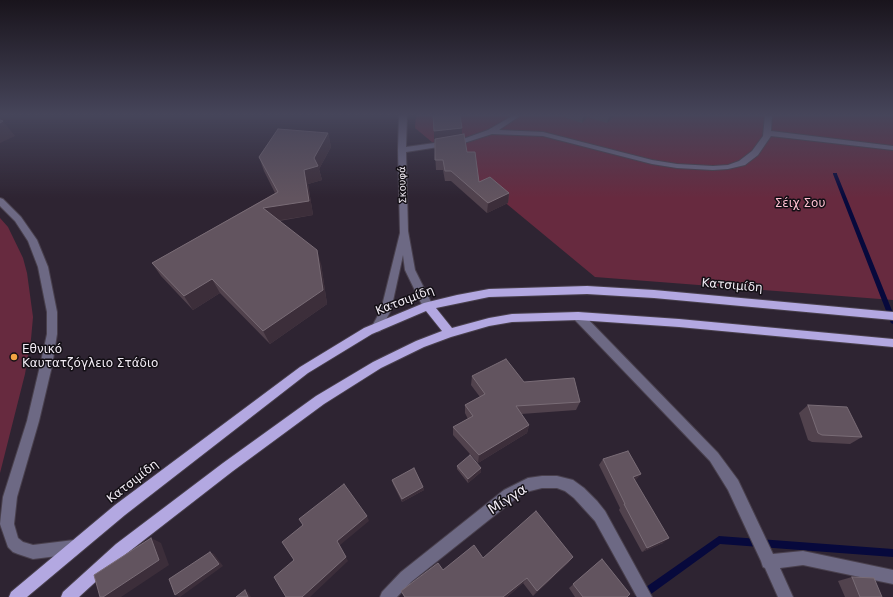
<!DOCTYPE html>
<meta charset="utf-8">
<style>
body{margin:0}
canvas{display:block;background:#2e2432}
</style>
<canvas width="893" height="597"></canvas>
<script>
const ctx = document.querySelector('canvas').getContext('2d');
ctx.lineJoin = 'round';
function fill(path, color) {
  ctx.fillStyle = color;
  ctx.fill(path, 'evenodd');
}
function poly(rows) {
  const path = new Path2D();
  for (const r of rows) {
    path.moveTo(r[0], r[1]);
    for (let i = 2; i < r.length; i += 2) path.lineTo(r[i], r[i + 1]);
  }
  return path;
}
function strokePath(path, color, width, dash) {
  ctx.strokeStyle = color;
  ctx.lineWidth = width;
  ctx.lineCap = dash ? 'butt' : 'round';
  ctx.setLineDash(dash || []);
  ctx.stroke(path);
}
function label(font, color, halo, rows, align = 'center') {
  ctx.font = font + ' "DejaVu Sans",sans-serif';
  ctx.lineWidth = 3;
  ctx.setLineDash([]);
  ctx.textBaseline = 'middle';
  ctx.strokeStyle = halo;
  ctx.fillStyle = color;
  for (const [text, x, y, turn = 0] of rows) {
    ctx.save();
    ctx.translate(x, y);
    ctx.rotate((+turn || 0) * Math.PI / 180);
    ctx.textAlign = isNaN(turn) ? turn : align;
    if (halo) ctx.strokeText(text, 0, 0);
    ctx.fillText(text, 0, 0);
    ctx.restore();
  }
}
fill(poly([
 [416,115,893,115,893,300,595,277,415,128],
 [0,218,8,227,23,258,27,273,33,317,31,339,25,374,0,473]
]), '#672a3f');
fill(poly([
 [833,173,837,173,837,174,893,313,893,324,891,323,890,321,833,174,833,173],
 [719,536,893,549,893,557,720,544,647,597,635,597,636,594,719,536]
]), '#07093c');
const minor = poly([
 [399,115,407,115,406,147,463,139,488,130,514,115,521,115,499,130,543,132,652,160,677,164,713,166,728,165,739,161,752,151,763,136,765,115,772,115,771,131,893,146,893,150,771,136,758,155,745,165,728,169,713,170,677,168,652,164,543,136,492,134,464,143,406,152,408,231,415,270,433,306,432,309,428,310,424,309,405,270,403,255,391,310,380,331,376,332,372,331,371,328,381,310,400,233,398,150,399,115],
 [0,198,3,199,21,217,37,240,48,267,57,312,57,334,52,366,39,421,17,497,14,524,18,538,23,542,33,545,74,540,79,542,81,547,79,552,74,554,33,559,18,554,13,552,8,547,0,524,3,497,27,421,40,366,47,334,47,312,38,267,28,241,15,221,0,206,0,198],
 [578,312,582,313,718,453,738,480,773,554,803,551,893,570,893,584,803,565,780,568,793,597,778,597,765,568,763,567,761,561,728,490,710,461,574,319,573,316,574,313,578,312],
 [542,476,557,476,573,480,584,488,597,501,605,511,652,597,637,597,595,521,574,498,565,491,557,488,542,488,530,491,514,500,411,582,397,597,380,597,382,592,401,572,504,490,528,478,542,476]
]);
const major = poly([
 [587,286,654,290,893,312,893,320,654,298,587,294,489,297,436,308,452,328,489,318,512,314,578,312,679,319,893,339,893,347,679,327,578,320,512,322,489,326,451,337,424,347,381,368,324,404,233,471,126,554,79,597,61,597,63,592,116,544,223,463,316,396,373,362,416,341,442,331,426,311,372,334,308,373,125,515,27,597,9,597,11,592,115,505,300,367,364,328,424,303,457,295,489,289,587,286]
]);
strokePath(minor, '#49404d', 2);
strokePath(major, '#49404d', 2);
fill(minor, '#6d6984');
fill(major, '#b3a8e1');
fill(poly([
 [433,115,462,135,467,152,479,182,509,193,508,203,487,213,451,181,445,181,443,170,436,170],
 [557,115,615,115,607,123,587,117,582,123],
 [328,133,331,147,319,169,322,180,308,184,313,215,279,221,321,264,327,304,270,344,220,293,193,310,161,276,152,263,275,193,264,171,259,157],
 [472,376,524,382,580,402,576,410,521,414,529,425,527,433,478,463,453,435,453,427,468,419,465,413,465,405,480,397,471,385],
 [808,405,862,437,850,444,812,442,808,440,799,413],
 [603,459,641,474,635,480,663,543,642,552,619,510,620,508,599,465],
 [457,466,481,472,468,483,457,469],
 [392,480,423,487,424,490,402,502,393,484],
 [573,557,568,563,533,596,523,583,507,597,404,597,401,591,443,570,483,558],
 [602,559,627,597,575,597,569,588],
 [852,577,882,597,845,597,838,581]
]), '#51424d');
fill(poly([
 [584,115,588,115,587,117,582,123],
 [610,115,615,115,607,123],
 [3,121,15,136,0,143,0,123],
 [462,128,462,138,434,142,434,131],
 [328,133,331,147,319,169,322,180,308,184,313,215,268,222,263,208,304,170,314,158],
 [509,193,508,203,487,213,488,203],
 [317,250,321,264,327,304,270,344,263,331],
 [212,279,220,293,193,310,184,296],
 [529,425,527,433,478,463,479,455],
 [481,468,481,472,468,483,468,479],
 [641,474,636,480,629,482,633,477],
 [423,487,424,490,402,502,402,499],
 [367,516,369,521,340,545,348,561,310,597,302,597,337,541],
 [151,538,161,543,169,565,121,597,103,597],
 [669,538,663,543,642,552,647,548],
 [210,552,214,554,223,566,180,597,175,595],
 [573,557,568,563,533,596,537,591],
 [527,578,523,583,507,597,503,597],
 [245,590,248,592,251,597,248,597]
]), '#3c2e3a');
const building = poly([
 [433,115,453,115,460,116,462,128,434,131,433,115],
 [0,120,3,121,0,123,0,120],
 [278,129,328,133,314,158,318,166,304,170,309,201,263,208,317,250,323,290,263,331,212,279,184,296,152,263,278,192,259,157,278,129],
 [464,134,467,152,475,152,479,182,490,177,509,193,488,203,451,171,445,171,443,160,435,160,435,139,464,134],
 [506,359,524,382,574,378,580,402,516,406,529,425,479,455,453,427,473,416,465,405,485,394,472,376,506,359],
 [808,405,847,407,862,437,822,435,818,433,808,405],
 [628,451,641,474,633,477,669,538,647,548,624,504,625,504,603,459,628,451],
 [470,455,481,468,468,479,457,466,470,455],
 [414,468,423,487,402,499,392,480,414,468],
 [344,484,367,516,337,541,346,557,302,597,286,597,274,577,294,560,282,542,303,525,299,519,344,484],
 [536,511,573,557,537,591,527,578,503,597,405,597,401,591,438,563,443,570,474,545,483,558,536,511],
 [151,538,159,560,103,597,100,597,94,575,151,538],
 [210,552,219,564,175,595,169,579,210,552],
 [602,559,630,594,627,597,583,597,573,584,602,559],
 [852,577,874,578,882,597,860,597,852,577],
 [245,590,248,597,236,597,245,590]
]);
fill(building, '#62545f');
strokePath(building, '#796c76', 1);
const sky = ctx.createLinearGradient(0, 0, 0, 198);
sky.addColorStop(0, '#19141c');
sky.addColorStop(0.58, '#46455a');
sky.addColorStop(1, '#46455a00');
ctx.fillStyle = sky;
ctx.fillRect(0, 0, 893, 198);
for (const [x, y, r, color] of [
 [14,357,4,"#f3a443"]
]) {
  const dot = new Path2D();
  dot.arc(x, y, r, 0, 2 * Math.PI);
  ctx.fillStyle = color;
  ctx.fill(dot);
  strokePath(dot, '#130f15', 1.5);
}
label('10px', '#f1ebf4', '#130f15', [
 ["Σκουφά",403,185,-92]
]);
label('12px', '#febfd0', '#130f15', [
 ["Σέιχ Σου",800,204]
]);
label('12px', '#f1ebf4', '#130f15', [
 ["Κατσιμίδη",732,286,5],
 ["Κατσιμίδη",405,301,-21],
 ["Κατσιμίδη",133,482,-38]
]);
label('12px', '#f1ebf4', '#130f15', [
 ["Εθνικό",22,350],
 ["Καυτατζόγλειο Στάδιο",22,364]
], 'left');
label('14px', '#f1ebf4', '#130f15', [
 ["Μίγγα",508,500,-33]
]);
</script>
